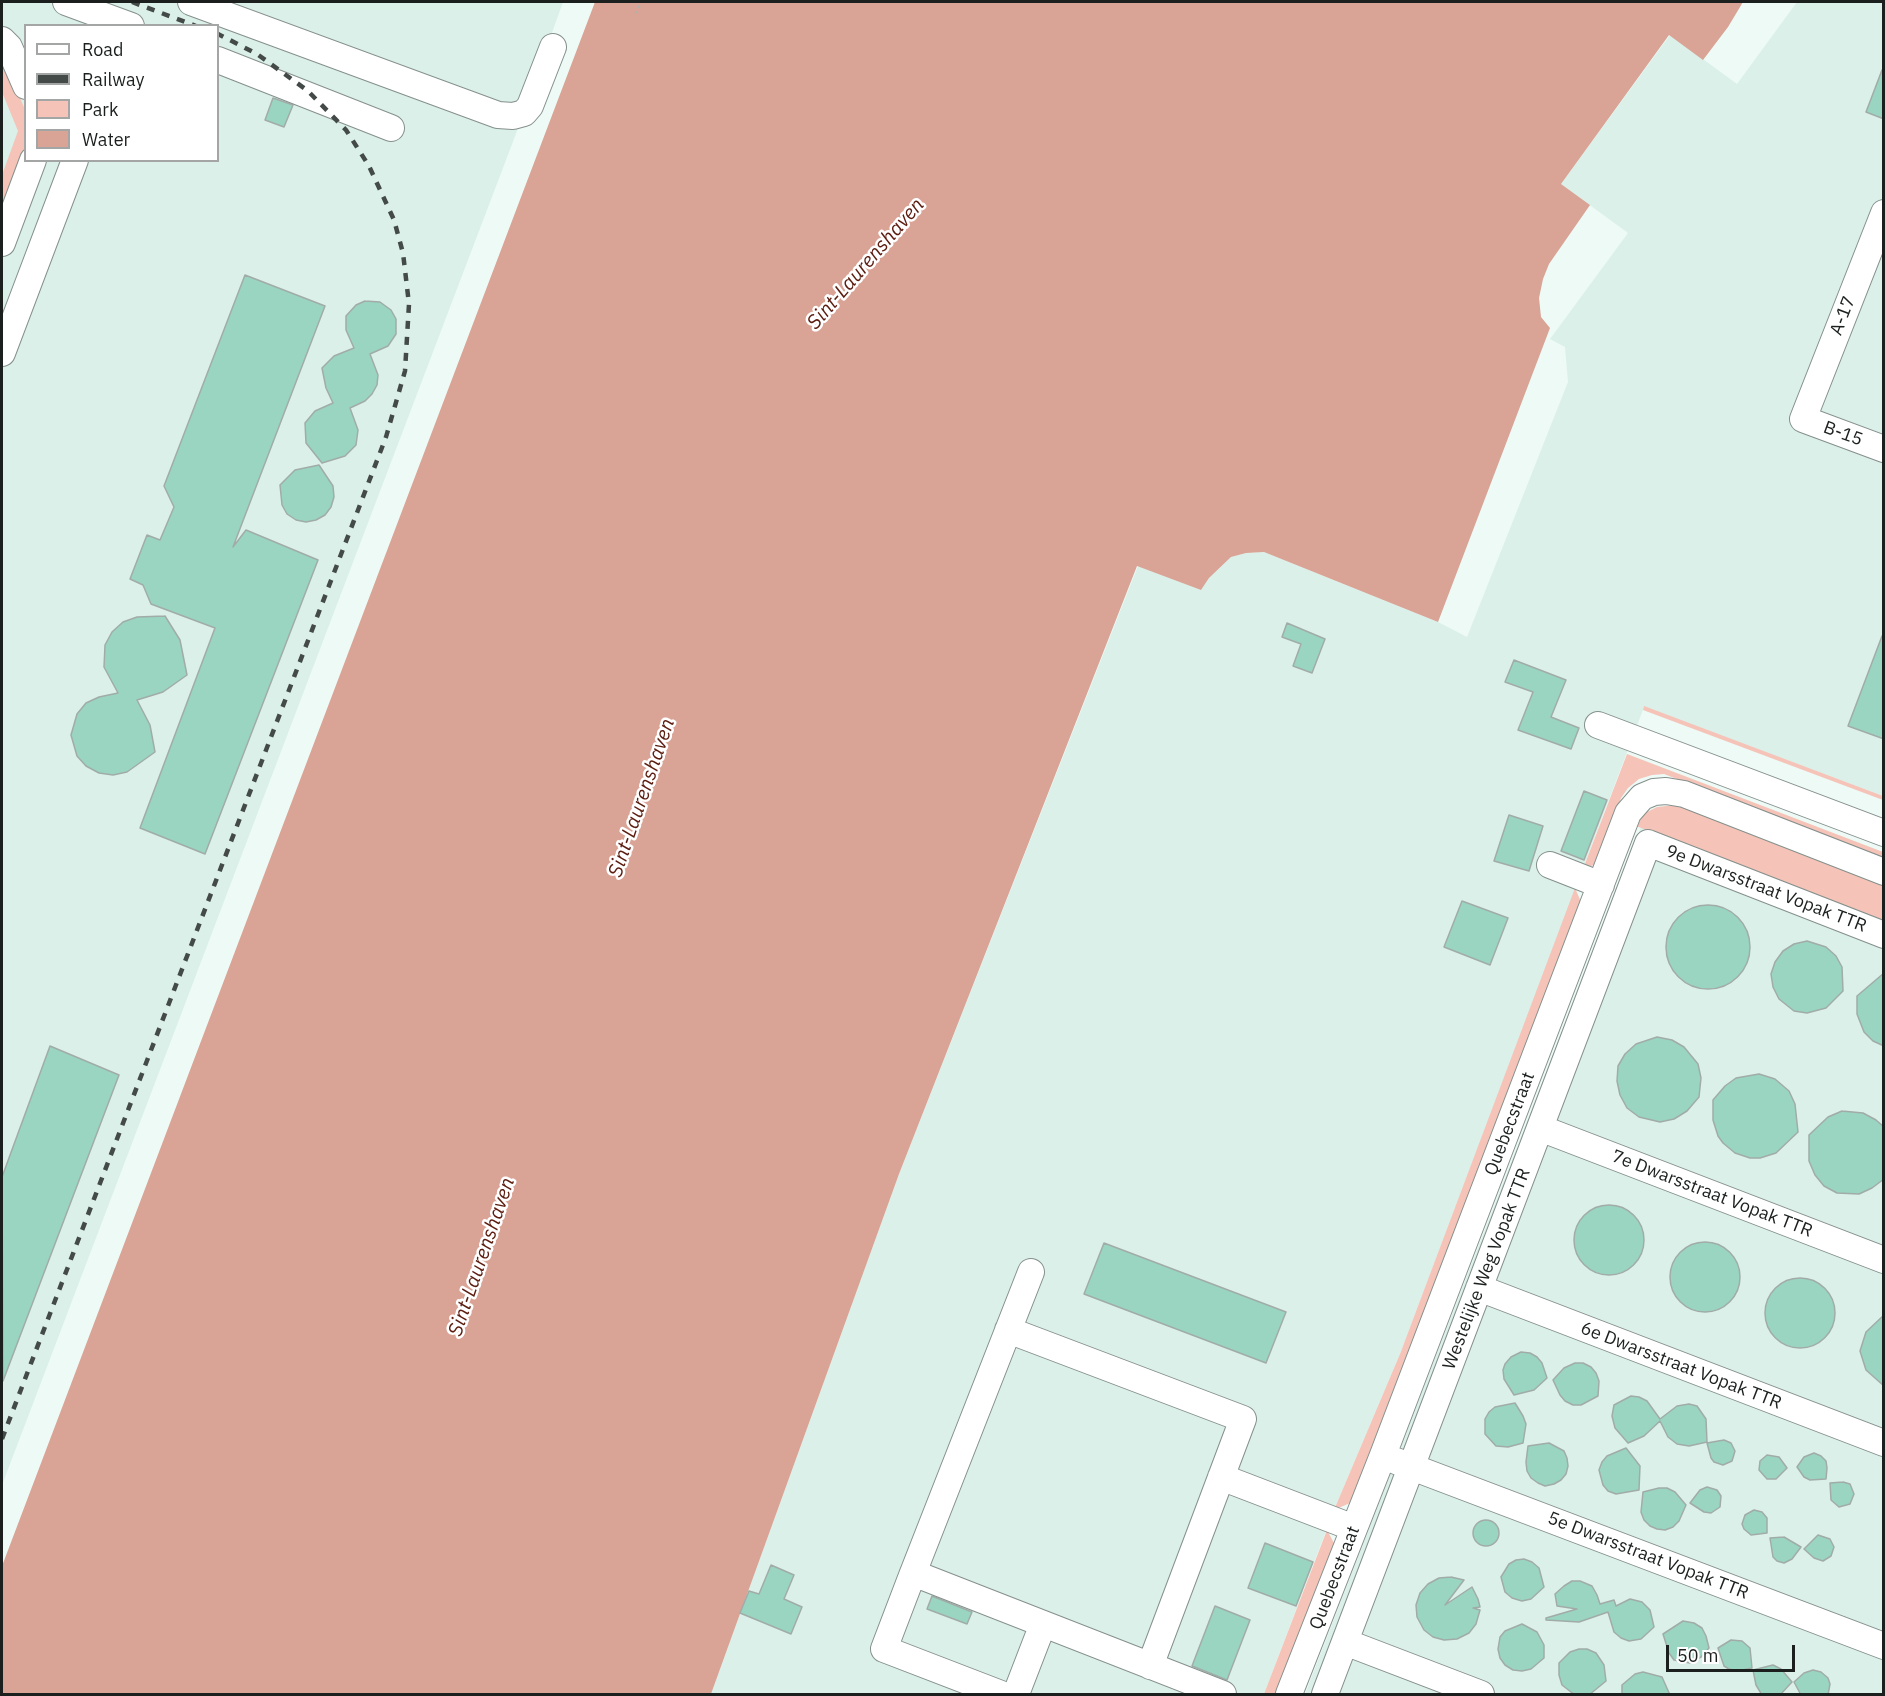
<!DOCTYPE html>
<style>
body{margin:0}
#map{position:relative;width:1885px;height:1696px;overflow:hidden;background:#edfaf5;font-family:"IBM Plex Sans",sans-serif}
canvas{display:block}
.frame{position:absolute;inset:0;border:3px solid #1b201e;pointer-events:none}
.legend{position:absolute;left:24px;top:24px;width:195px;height:138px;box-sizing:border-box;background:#fff;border:2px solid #a4a6a5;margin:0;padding:8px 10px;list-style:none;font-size:18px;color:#1b201e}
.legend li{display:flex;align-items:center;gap:12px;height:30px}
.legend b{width:30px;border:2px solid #a4a6a5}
.scale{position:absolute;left:1666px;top:1645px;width:129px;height:27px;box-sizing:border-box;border:3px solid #1b201e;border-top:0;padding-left:8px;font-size:18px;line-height:21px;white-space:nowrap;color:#1b201e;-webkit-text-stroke:4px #fff;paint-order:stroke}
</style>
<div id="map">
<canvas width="1885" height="1696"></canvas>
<div class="frame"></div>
<ul class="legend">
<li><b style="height:8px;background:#fff"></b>Road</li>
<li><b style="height:8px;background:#434a47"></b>Railway</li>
<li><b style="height:16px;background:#f5c3b7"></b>Park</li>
<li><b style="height:16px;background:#d9a396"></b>Water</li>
</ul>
<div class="scale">50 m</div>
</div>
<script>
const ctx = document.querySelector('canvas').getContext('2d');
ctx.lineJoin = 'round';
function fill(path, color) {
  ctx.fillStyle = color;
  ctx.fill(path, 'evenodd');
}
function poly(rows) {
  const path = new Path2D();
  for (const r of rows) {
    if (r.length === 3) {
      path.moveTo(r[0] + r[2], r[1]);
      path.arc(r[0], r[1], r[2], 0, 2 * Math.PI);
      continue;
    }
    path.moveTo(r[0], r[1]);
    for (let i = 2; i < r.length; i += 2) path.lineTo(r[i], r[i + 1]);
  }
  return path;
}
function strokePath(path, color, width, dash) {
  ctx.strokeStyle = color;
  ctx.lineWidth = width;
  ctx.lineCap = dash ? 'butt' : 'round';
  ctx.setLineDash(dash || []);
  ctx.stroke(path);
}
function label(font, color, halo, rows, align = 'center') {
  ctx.font = font + ' "IBM Plex Sans",sans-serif';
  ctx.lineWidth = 5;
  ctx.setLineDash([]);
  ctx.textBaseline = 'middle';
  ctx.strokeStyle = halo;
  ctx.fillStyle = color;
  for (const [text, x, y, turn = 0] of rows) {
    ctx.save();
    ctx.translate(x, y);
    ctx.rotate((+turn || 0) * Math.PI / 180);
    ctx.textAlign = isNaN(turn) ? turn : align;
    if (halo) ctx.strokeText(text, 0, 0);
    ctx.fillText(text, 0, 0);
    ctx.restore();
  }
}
fill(poly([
 [2,2,563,2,514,139,2,1485],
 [26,26,218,26,218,160,26,160],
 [1797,2,1883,2,1883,796,1644,707,1400,1354,1334,1510,1264,1694,711,1694,899,1174,1138,566,1201,590,1209,578,1231,557,1246,553,1264,552,1438,622,1467,637,1568,382,1565,347,1550,339,1628,233,1561,184,1670,35,1737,84],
 [1641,827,1883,920,1883,1694,1305,1694]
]), '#dbf0e9');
fill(poly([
 [2,56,26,112,25,155,2,218,2,175,18,131,2,92],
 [1644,706,1883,796,1883,800,1643,710],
 [1627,754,1883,852,1883,859,1664,774,1652,775,1639,779,1628,788,1621,798,1599,863,1583,869],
 [1676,805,1883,883,1883,920,1636,826,1645,813,1657,807],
 [1575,888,1581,902,1350,1503,1334,1510,1400,1354],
 [1327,1530,1335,1545,1278,1694,1264,1694]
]), '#f5c3b7');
fill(poly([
 [595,2,1743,2,1728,27,1703,60,1669,35,1561,184,1590,205,1549,264,1543,279,1539,298,1541,317,1550,328,1438,622,1264,552,1246,553,1231,557,1209,578,1201,590,1137,566,899,1174,711,1694,2,1694,2,1566]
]), '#d9a396');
const building = poly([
 [1882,70,1884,70,1884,119,1866,112,1882,70],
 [273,98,293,105,284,127,265,120,273,98],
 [245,275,325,306,233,547,246,530,318,560,205,854,140,828,215,628,151,604,143,585,130,579,147,535,160,540,174,507,164,486,245,275],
 [365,301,380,302,391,310,396,319,396,334,388,346,370,354,378,375,377,385,372,394,365,401,350,408,358,430,356,445,345,456,322,463,306,443,305,423,315,411,333,403,326,388,322,368,334,356,354,348,346,330,346,316,356,305,365,301],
 [319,465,333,486,334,497,331,507,325,515,316,520,306,522,296,520,287,514,282,505,280,485,295,470,319,465],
 [165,616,180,640,187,675,163,692,137,700,150,725,155,752,127,772,113,775,99,773,86,766,77,756,71,735,77,714,86,703,99,697,118,693,104,667,105,645,112,632,123,622,137,617,165,616],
 [1287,623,1325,639,1312,673,1293,666,1301,644,1282,637,1287,623],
 [1882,636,1884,636,1884,739,1848,726,1882,636],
 [1514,660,1566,680,1551,717,1579,728,1571,749,1518,730,1533,692,1505,682,1514,660],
 [1584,791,1607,800,1584,860,1561,851,1584,791],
 [1509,815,1543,826,1529,871,1494,861,1509,815],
 [1462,901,1508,918,1490,965,1444,947,1462,901],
 [1708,947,42],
 [1807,941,1826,947,1836,956,1842,967,1843,991,1826,1008,1807,1013,1794,1011,1779,999,1773,987,1771,974,1775,962,1783,951,1794,944,1807,941],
 [1884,973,1884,1046,1873,1041,1864,1032,1857,1014,1857,996,1884,973],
 [1657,1037,1672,1040,1684,1047,1698,1064,1701,1078,1699,1097,1687,1111,1674,1119,1660,1122,1639,1117,1627,1108,1620,1095,1617,1081,1618,1066,1625,1054,1636,1044,1657,1037],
 [50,1046,119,1075,3,1381,2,1177,50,1046],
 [1759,1074,1775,1079,1789,1091,1795,1104,1798,1132,1776,1153,1760,1158,1750,1158,1735,1153,1723,1143,1718,1136,1713,1120,1713,1100,1725,1086,1736,1078,1759,1074],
 [1842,1111,1863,1113,1876,1120,1884,1127,1884,1179,1872,1188,1859,1194,1837,1193,1824,1186,1815,1175,1809,1161,1809,1135,1828,1117,1842,1111],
 [1609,1240,35],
 [1705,1277,35],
 [1104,1243,1286,1312,1266,1363,1084,1294,1104,1243],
 [1800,1313,35],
 [1884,1315,1884,1386,1866,1370,1860,1351,1866,1332,1884,1315],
 [1521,1352,1530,1353,1537,1357,1542,1363,1547,1378,1534,1390,1514,1395,1504,1379,1503,1370,1505,1364,1511,1357,1521,1352],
 [1575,1363,1583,1363,1591,1367,1596,1373,1599,1381,1598,1396,1581,1405,1573,1405,1565,1401,1560,1395,1553,1380,1564,1368,1575,1363],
 [1631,1396,1639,1397,1647,1401,1660,1419,1677,1406,1689,1404,1697,1406,1706,1419,1707,1442,1689,1446,1677,1444,1668,1437,1660,1421,1644,1436,1628,1443,1615,1428,1612,1416,1614,1405,1631,1396],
 [1515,1403,1523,1416,1526,1424,1523,1443,1508,1447,1496,1446,1485,1434,1485,1419,1489,1412,1495,1407,1515,1403],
 [1724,1440,1731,1443,1735,1451,1732,1461,1723,1465,1714,1462,1711,1458,1707,1443,1724,1440],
 [1549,1443,1564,1451,1567,1458,1568,1466,1566,1474,1561,1480,1554,1484,1545,1486,1538,1483,1531,1478,1527,1471,1526,1462,1528,1446,1549,1443],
 [1626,1448,1640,1466,1639,1490,1616,1494,1608,1491,1603,1485,1599,1470,1602,1462,1607,1456,1626,1448],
 [1814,1453,1821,1456,1826,1461,1827,1468,1826,1479,1810,1480,1804,1477,1797,1467,1804,1457,1814,1453],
 [1767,1455,1779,1457,1787,1468,1776,1479,1767,1479,1759,1470,1760,1461,1767,1455],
 [1843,1482,1850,1484,1854,1494,1850,1504,1839,1507,1831,1500,1830,1483,1843,1482],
 [1707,1487,1717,1490,1721,1496,1720,1507,1711,1513,1704,1512,1690,1503,1700,1490,1707,1487],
 [1659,1488,1667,1488,1675,1492,1686,1505,1679,1521,1673,1527,1665,1530,1657,1529,1650,1526,1644,1520,1641,1512,1643,1492,1659,1488],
 [1754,1510,1762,1512,1767,1518,1767,1533,1751,1535,1744,1529,1742,1524,1745,1515,1754,1510],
 [1486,1533,13],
 [1818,1535,1830,1539,1834,1547,1831,1556,1823,1561,1814,1558,1804,1549,1818,1535],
 [1784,1537,1801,1547,1792,1559,1784,1563,1777,1561,1773,1557,1770,1538,1784,1537],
 [1265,1543,1313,1562,1296,1606,1248,1588,1265,1543],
 [1524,1559,1532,1562,1539,1568,1544,1587,1531,1599,1522,1601,1512,1598,1505,1592,1501,1577,1509,1564,1516,1560,1524,1559],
 [771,1565,794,1575,784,1599,802,1607,791,1634,740,1613,749,1591,759,1594,771,1565],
 [1451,1577,1464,1580,1445,1605,1472,1587,1478,1599,1480,1607,1473,1608,1480,1610,1476,1624,1469,1633,1457,1639,1444,1640,1433,1637,1424,1630,1417,1617,1416,1605,1420,1593,1428,1584,1439,1578,1451,1577],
 [1572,1581,1580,1581,1592,1586,1597,1595,1600,1604,1614,1600,1616,1606,1630,1599,1642,1602,1650,1610,1654,1627,1641,1639,1629,1641,1621,1638,1614,1632,1608,1612,1579,1622,1546,1620,1546,1618,1577,1609,1557,1606,1555,1594,1564,1586,1572,1581],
 [932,1596,972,1612,967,1624,927,1609,932,1596],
 [1215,1606,1250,1620,1227,1680,1192,1666,1215,1606],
 [1683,1621,1694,1623,1702,1628,1706,1636,1709,1648,1701,1657,1690,1663,1674,1660,1669,1653,1663,1634,1683,1621],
 [1522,1624,1537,1632,1544,1645,1544,1658,1531,1669,1522,1671,1513,1670,1505,1665,1500,1658,1498,1649,1500,1637,1505,1631,1522,1624],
 [1731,1640,1742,1641,1750,1648,1752,1668,1737,1671,1729,1669,1724,1666,1718,1648,1731,1640],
 [1579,1649,1587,1649,1596,1653,1604,1665,1606,1681,1589,1695,1575,1695,1571,1692,1562,1685,1559,1675,1559,1663,1570,1652,1579,1649],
 [1773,1665,1781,1669,1792,1682,1780,1695,1762,1695,1756,1685,1753,1670,1773,1665],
 [1813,1670,1821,1672,1828,1678,1830,1684,1828,1695,1801,1695,1794,1682,1804,1673,1813,1670],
 [1643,1672,1662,1677,1670,1695,1622,1695,1622,1685,1635,1674,1643,1672]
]);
fill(building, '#99d5c1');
strokePath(building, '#a1aca8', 1.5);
const minor = poly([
 [66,2,131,26],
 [191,2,498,115,513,116,524,113,530,106,553,47],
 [2,40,9,47,26,86],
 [218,60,391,128],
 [1884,213,1803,419,1884,449],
 [2,243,33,160],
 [2,353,75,160],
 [1598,725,1884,833],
 [1550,865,1601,885],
 [1540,1128,1884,1260],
 [1031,1272,913,1573,1223,1694],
 [1479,1288,1884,1443],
 [1008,1330,1243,1419,1150,1666],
 [1396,1461,1884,1646],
 [1221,1477,1354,1528],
 [913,1573,884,1649,1001,1694],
 [1345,1642,1481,1694],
 [1016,1694,1043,1624],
 [1289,1694,1383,1455,1628,813,1642,797,1654,792,1666,791,1684,794,1884,872],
 [1325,1694,1648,843,1884,935]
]);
strokePath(minor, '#85908c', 28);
strokePath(poly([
 [636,13,641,2]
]), '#aab4b0', 3, [1.5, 4.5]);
strokePath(minor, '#fff', 26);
strokePath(poly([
 [132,2,196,26],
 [2,1439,386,437,405,371,409,304,403,253,394,220,369,166,346,130,308,91,257,54,218,34]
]), '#434a47', 4.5, [8, 8]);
label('18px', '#1b201e', '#fff', [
 ["A-17",1843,316,-69],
 ["B-15",1843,434,20],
 ["9e Dwarsstraat Vopak TTR",1766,889,21],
 ["Quebecstraat",1510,1124,-69],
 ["7e Dwarsstraat Vopak TTR",1712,1194,21],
 ["Westelijke Weg Vopak TTR",1487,1269,-69],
 ["6e Dwarsstraat Vopak TTR",1681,1366,21],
 ["5e Dwarsstraat Vopak TTR",1648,1556,21],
 ["Quebecstraat",1335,1578,-69]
]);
label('italic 20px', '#5b1b0e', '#fff', [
 ["Sint-Laurenshaven",866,264,-49],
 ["Sint-Laurenshaven",642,798,-71],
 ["Sint-Laurenshaven",482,1257,-71]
]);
</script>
